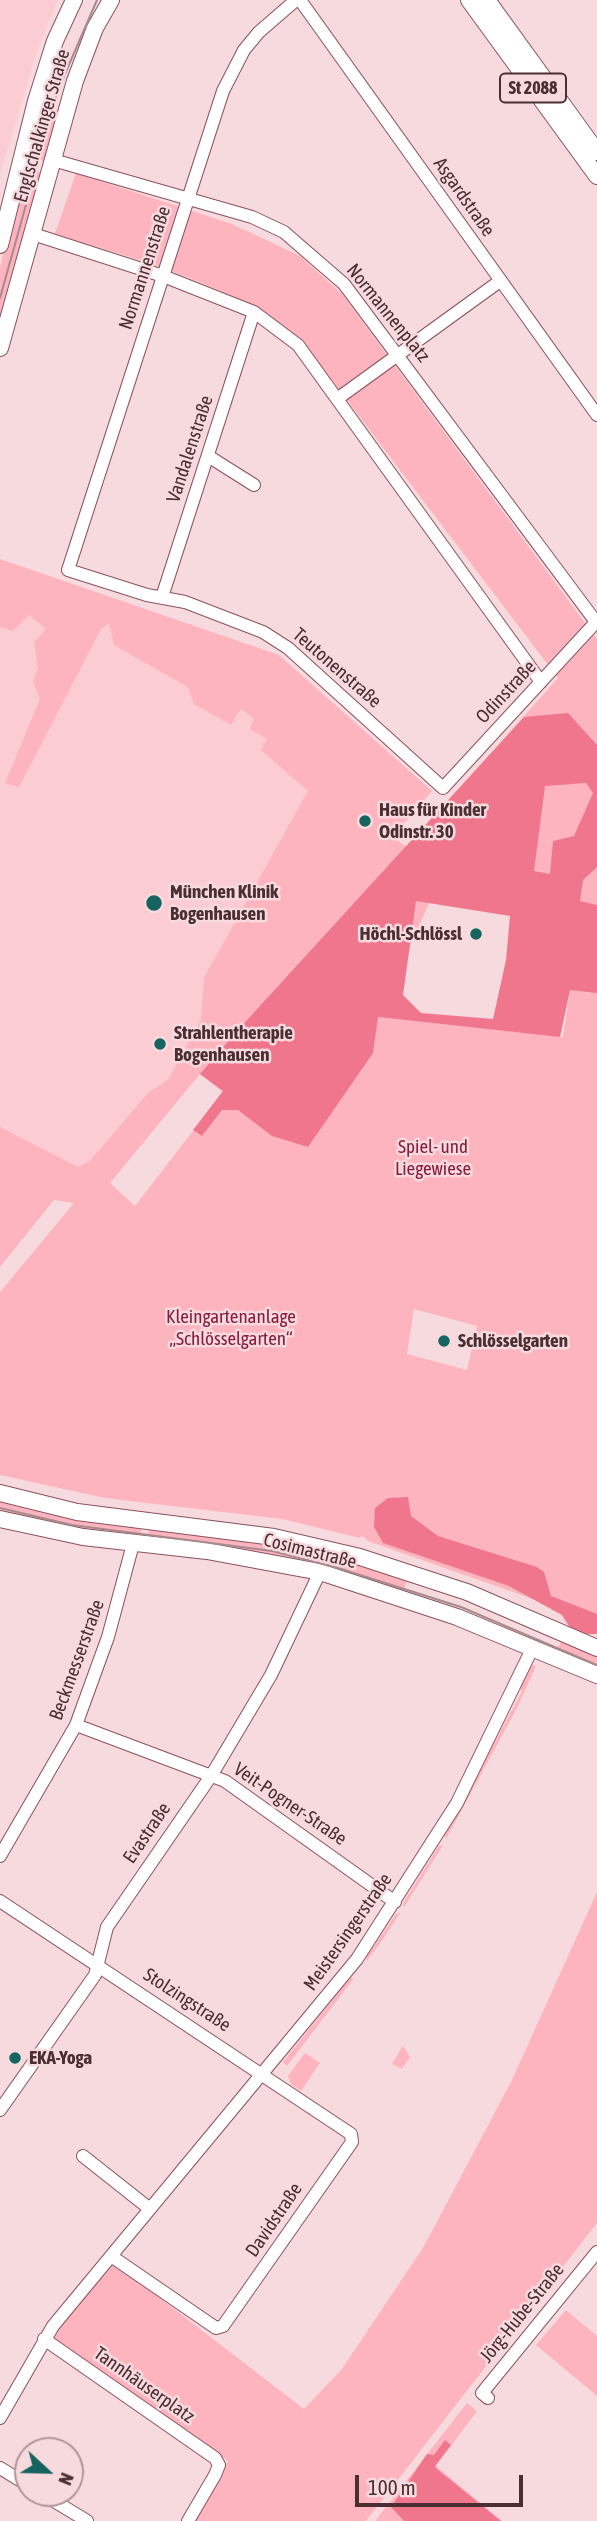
<!DOCTYPE html>
<meta charset="utf-8">
<style>
body{margin:0}
#map{position:relative;width:597px;height:2521px;overflow:hidden;background:#f7dade;font-family:"Asap Condensed",sans-serif}
canvas{display:block}
.north{position:absolute;left:14px;top:2437px;width:70px;height:70px;box-sizing:border-box;background:#f7dade;border:2px solid #b19599;border-radius:50%;rotate:112deg;font-size:19px;font-weight:700;line-height:28px;text-align:center;color:#492e32}
.north::after{content:'';display:block;margin:auto;width:24px;height:32px;background:#166460;clip-path:polygon(50% 0,100% 100%,50% 72%,0 100%)}
.scale{position:absolute;left:355px;top:2475px;width:168px;height:32px;box-sizing:border-box;border:4px solid #492e32;border-top:0;padding-left:9px;font-size:21px;line-height:24px;white-space:nowrap;color:#492e32;-webkit-text-stroke:5px #f7dade;paint-order:stroke}
</style>
<div id="map">
<canvas width="597" height="2521"></canvas>
<div class="north">N</div>
<div class="scale">100 m</div>
</div>
<script>
const ctx = document.querySelector('canvas').getContext('2d');
ctx.lineJoin = 'round';
function fill(path, color) {
  ctx.fillStyle = color;
  ctx.fill(path, 'evenodd');
}
function poly(rows) {
  const path = new Path2D();
  for (const r of rows) {
    path.moveTo(r[0], r[1]);
    for (let i = 2; i < r.length; i += 2) path.lineTo(r[i], r[i + 1]);
  }
  return path;
}
function strokePath(path, color, width, dash) {
  ctx.strokeStyle = color;
  ctx.lineWidth = width;
  ctx.lineCap = dash ? 'butt' : 'round';
  ctx.setLineDash(dash || []);
  ctx.stroke(path);
}
function label(font, color, halo, rows, align = 'center') {
  ctx.font = font + ' "Asap Condensed",sans-serif';
  ctx.lineWidth = 5;
  ctx.setLineDash([]);
  ctx.textBaseline = 'middle';
  ctx.strokeStyle = halo;
  ctx.fillStyle = color;
  for (const [text, x, y, turn = 0] of rows) {
    ctx.save();
    ctx.translate(x, y);
    ctx.rotate((+turn || 0) * Math.PI / 180);
    ctx.textAlign = isNaN(turn) ? turn : align;
    if (halo) ctx.strokeText(text, 0, 0);
    ctx.fillText(text, 0, 0);
    ctx.restore();
  }
}
fill(poly([
 [0,0,58,0,37,51,0,175],
 [0,564,276,661,334,779,292,951,79,1185,0,1136]
]), '#fbccd2');
fill(poly([
 [40,106,59,111,47,164,29,153],
 [26,163,44,175,0,328,0,267],
 [76,173,232,224,300,256,342,294,597,639,597,1629,530,1598,368,1541,362,1536,360,1538,282,1519,105,1498,0,1475,0,1292,74,1203,54,1200,0,1267,0,1127,78,1167,90,1161,148,1093,168,1080,201,1020,204,978,308,791,261,750,267,739,250,729,254,718,240,709,231,725,194,704,188,687,114,645,109,623,101,629,19,787,5,783,40,699,33,681,38,668,34,643,46,629,29,615,13,631,0,627,0,559,279,655,432,791,392,837,434,865,432,897,378,1017,563,1037,570,990,524,916,419,834,558,678,302,341,258,308,202,283,153,264,55,234],
 [200,1074,223,1092,135,1206,110,1183],
 [414,1309,477,1326,467,1370,407,1354],
 [0,1496,142,1525,140,1542,0,1515],
 [149,1526,228,1534,409,1575,402,1595,147,1542],
 [563,1637,597,1652,597,1671,556,1652],
 [530,1664,536,1666,517,1708,446,1839,445,1835,522,1691,519,1687],
 [443,1845,428,1869,404,1907,403,1903,439,1846],
 [597,1892,597,2223,366,2521,194,2521,228,2461,53,2337,113,2262,304,2409,342,2369,423,2248,511,2082],
 [400,1913,383,1939,367,1961,366,1958,396,1914],
 [350,1978,354,1978,287,2066,283,2062],
 [403,2046,410,2057,402,2069,392,2064],
 [305,2053,320,2063,301,2091,291,2084,288,2076],
 [566,2310,597,2336,597,2396,536,2345],
 [467,2403,477,2411,436,2466,502,2521,375,2521]
]), '#feb4bf');
fill(poly([
 [568,713,597,745,597,867,583,880,580,901,597,905,597,993,570,990,560,1037,378,1017,373,1053,308,1147,272,1136,238,1110,222,1110,202,1136,193,1130,223,1091,200,1074,238,1030,524,717],
 [586,783,593,793,574,836,553,841,550,874,534,871,545,786],
 [416,901,510,916,506,960,493,1019,421,1013,403,995],
 [408,1497,411,1516,438,1536,537,1567,544,1572,551,1596,597,1614,597,1634,574,1634,562,1615,509,1586,383,1543,374,1527,375,1508,388,1498],
 [445,2440,451,2445,435,2466,437,2469,501,2521,404,2521,391,2507,427,2454,434,2455]
]), '#f0768d');
const minor = poly([
 [296,0,259,32,244,50,223,91,68,570,147,595,185,602,263,632,288,648,443,788,597,621],
 [300,0,597,415],
 [53,160,252,217,284,232,307,252,344,284,596,622],
 [33,234,163,276,254,312,298,345,541,682],
 [337,399,500,281],
 [208,456,254,485],
 [162,597,254,312],
 [76,1725,225,1781,395,1902],
 [0,1856,76,1725,108,1637,133,1544],
 [0,1901,351,2134,352,2142,223,2326,216,2328,111,2256],
 [0,2110,95,1975,107,1927,211,1776,271,1675,320,1572],
 [83,2156,150,2209],
 [44,2339,215,2458,219,2465,215,2475,188,2521],
 [488,2398,482,2393,597,2252],
 [0,2418,53,2326,357,1959,457,1803,533,1647],
 [0,2468,28,2485],
 [41,2493,87,2521]
]);
const major = poly([
 [469,0,597,176],
 [487,0,597,152],
 [0,245,36,101,55,41,74,0],
 [0,348,75,81,95,28,111,0],
 [0,1493,77,1512,274,1537,360,1557,467,1592,597,1648],
 [0,1519,83,1537,207,1551,320,1572,457,1617,597,1675]
]);
strokePath(minor, '#8c515b', 14);
strokePath(major, '#8c515b', 18);
strokePath(minor, '#fff', 12);
strokePath(major, '#fff', 16);
strokePath(poly([
 [0,298,58,90,97,0],
 [0,1508,72,1525,272,1551,338,1568,461,1607,597,1665]
]), '#a78a8e', 2);
for (const [x, y, r, color] of [
 [365,821,7,"#166460"],
 [154,903,9,"#166460"],
 [476,934,7,"#166460"],
 [160,1044,7,"#166460"],
 [444,1341,7,"#166460"],
 [15,2058,7,"#166460"]
]) {
  const dot = new Path2D();
  dot.arc(x, y, r, 0, 2 * Math.PI);
  ctx.fillStyle = color;
  ctx.fill(dot);
  strokePath(dot, '#f7dade', 2.5);
}
for (const [x, y, w] of [
 [533,88,66]
]) {
  const box = new Path2D();
  box.roundRect(x - w / 2, y - 14.5, w, 29, 5);
  ctx.fillStyle = '#f7dade';
  ctx.fill(box);
  strokePath(box, '#492e32', 2);
}
label('bold 18px', '#492e32', null, [
 ["St 2088",533,88]
]);
label('19px', '#492e32', '#f7dade', [
 ["Englschalkinger Straße",42,126,-74],
 ["Asgardstraße",464,197,55],
 ["Normannenstraße",145,268,-72],
 ["Normannenplatz",388,313,51],
 ["Vandalenstraße",190,449,-72],
 ["Teutonenstraße",337,668,41],
 ["Odinstraße",506,692,-47],
 ["Cosimastraße",310,1551,14],
 ["Beckmesserstraße",77,1660,-70],
 ["Veit-Pogner-Straße",290,1804,34],
 ["Evastraße",147,1833,-56],
 ["Meistersingerstraße",348,1932,-55],
 ["Stolzingstraße",187,2000,33],
 ["Davidstraße",274,2220,-56],
 ["Jörg-Hube-Straße",522,2313,-51],
 ["Tannhäuserplatz",144,2385,35]
]);
label('bold 19px', '#492e32', '#f7dade', [
 ["Haus für Kinder",379,810],
 ["Odinstr. 30",379,832],
 ["München Klinik",170,892],
 ["Bogenhausen",170,914],
 ["Höchl-Schlössl",462,934,"right"],
 ["Strahlentherapie",174,1033],
 ["Bogenhausen",174,1055],
 ["Schlösselgarten",458,1341],
 ["EKA-Yoga",29,2058]
], 'left');
label('19px', '#891b3b', '#f7dade', [
 ["Spiel- und",433,1147],
 ["Liegewiese",433,1169],
 ["Kleingartenanlage",231,1317],
 ["„Schlösselgarten“",231,1339]
]);
</script>
